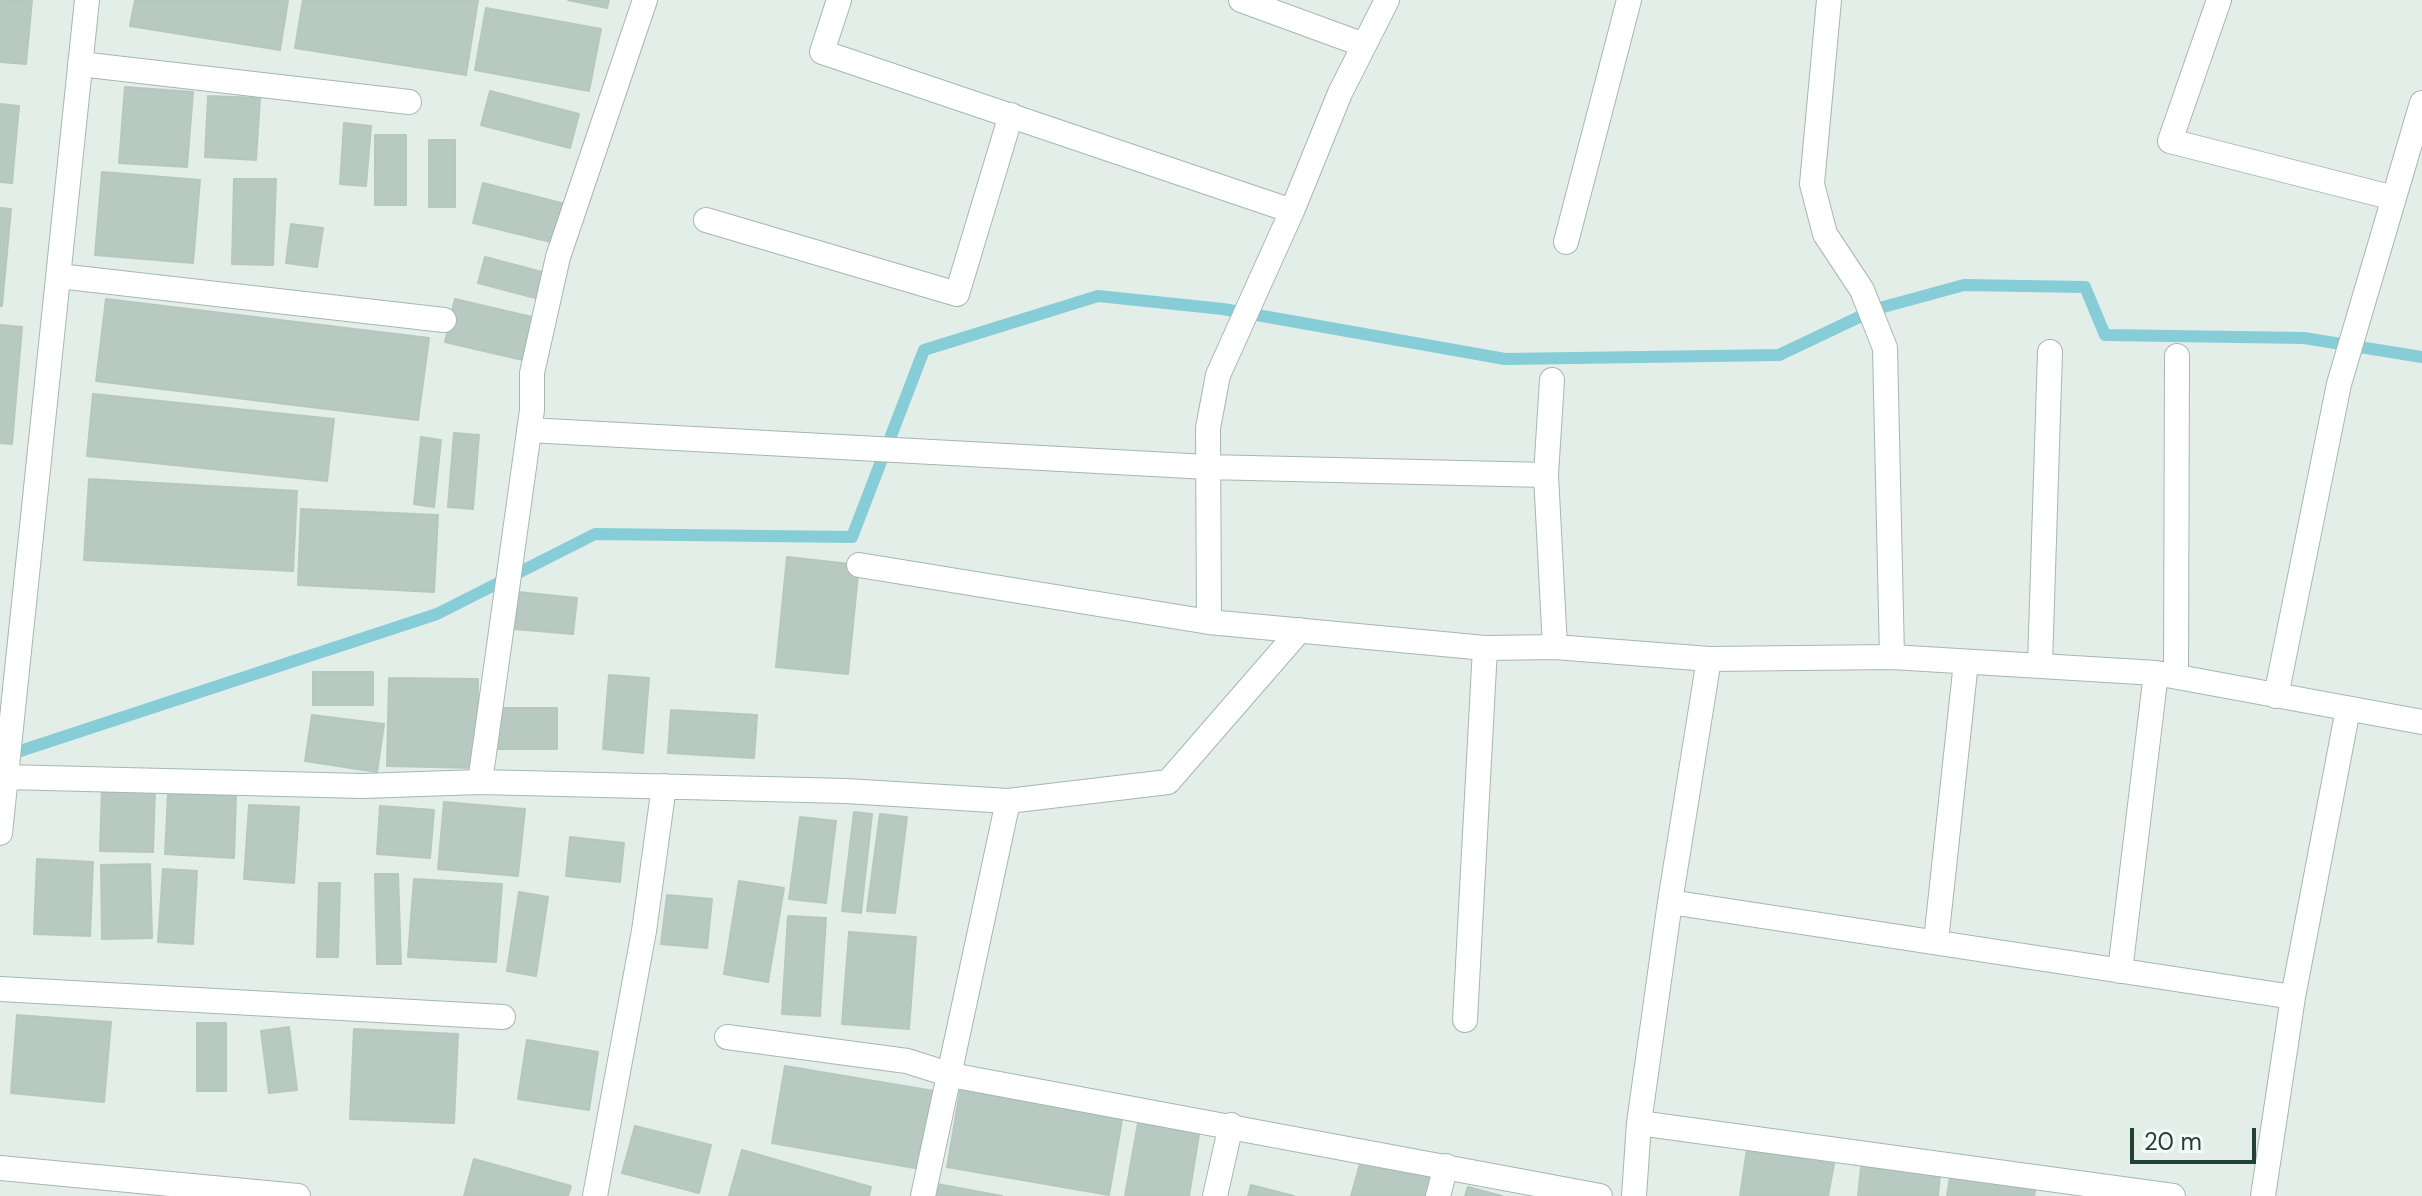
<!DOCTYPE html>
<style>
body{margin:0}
#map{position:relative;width:2422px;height:1196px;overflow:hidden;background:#e3eee9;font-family:"DM Sans",sans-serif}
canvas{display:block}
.scale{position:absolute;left:2130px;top:1128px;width:126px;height:36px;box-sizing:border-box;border:4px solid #214137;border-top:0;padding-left:10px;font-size:24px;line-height:28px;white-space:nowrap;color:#214137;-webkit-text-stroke:6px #f4faf7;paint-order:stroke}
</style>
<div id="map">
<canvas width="2422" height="1196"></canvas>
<div class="scale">20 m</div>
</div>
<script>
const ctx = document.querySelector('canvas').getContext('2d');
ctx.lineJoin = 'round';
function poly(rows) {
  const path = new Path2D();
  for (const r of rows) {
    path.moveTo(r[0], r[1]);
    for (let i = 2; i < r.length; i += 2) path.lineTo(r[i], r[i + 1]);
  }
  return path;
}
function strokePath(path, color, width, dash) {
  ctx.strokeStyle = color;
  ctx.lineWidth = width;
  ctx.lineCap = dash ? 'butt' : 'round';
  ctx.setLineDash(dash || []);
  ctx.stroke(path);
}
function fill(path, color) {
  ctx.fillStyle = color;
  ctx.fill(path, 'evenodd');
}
strokePath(poly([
 [8,755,437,614,595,534,852,537,924,350,1098,296,1223,309,1505,359,1779,355,1876,309,1964,285,2085,287,2105,335,2304,338,2422,357]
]), '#87cdd7', 12);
const building = poly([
 [0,0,32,0,26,64,0,62,0,0],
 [135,0,288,0,280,50,130,26,135,0],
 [303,0,478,0,466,75,295,48,303,0],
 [568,0,609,0,607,8,568,0],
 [486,8,601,29,589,91,475,70,486,8],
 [125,87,193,92,187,167,119,163,125,87],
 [490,91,579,114,570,148,481,125,490,91],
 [208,96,260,98,256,160,205,157,208,96],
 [0,104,19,106,12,183,0,182,0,104],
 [344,123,371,126,366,186,340,184,344,123],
 [375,135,406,135,406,205,375,205,375,135],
 [429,140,455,140,455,207,429,207,429,140],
 [102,172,200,180,193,263,95,255,102,172],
 [234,179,276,179,273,265,232,264,234,179],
 [483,183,565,204,555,243,473,223,483,183],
 [0,208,11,209,2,306,0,306,0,208],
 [291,224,323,228,317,267,286,263,291,224],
 [485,257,546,273,539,299,478,283,485,257],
 [106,299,429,338,418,420,96,381,106,299],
 [455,299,536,318,527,361,445,342,455,299],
 [0,325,22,327,12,444,0,443,0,325],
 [93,394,334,419,327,481,87,456,93,394],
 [454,433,479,435,473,509,448,507,454,433],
 [421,437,441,440,434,507,414,504,421,437],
 [89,479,297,491,293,571,84,560,89,479],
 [301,509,438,515,434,592,298,585,301,509],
 [787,557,859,565,848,674,776,667,787,557],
 [518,592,577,598,573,634,514,629,518,592],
 [313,672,373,672,373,705,313,705,313,672],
 [609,675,649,678,643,753,603,749,609,675],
 [389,678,478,679,477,768,387,766,389,678],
 [496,708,557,708,557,749,496,749,496,708],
 [671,710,757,715,754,758,668,753,671,710],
 [312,715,384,724,377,772,305,761,312,715],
 [102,786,155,788,153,852,100,851,102,786],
 [168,793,236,796,234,858,165,854,168,793],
 [444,802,525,809,518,876,438,869,444,802],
 [249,805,299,807,294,883,244,879,249,805],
 [380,806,434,810,430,858,377,854,380,806],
 [854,812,872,814,861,913,842,911,854,812],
 [880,814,907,817,895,913,867,911,880,814],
 [800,817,836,821,826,903,789,899,800,817],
 [570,837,624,843,620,882,566,876,570,837],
 [37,859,93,862,90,936,34,934,37,859],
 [150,864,152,938,102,939,101,865,150,864],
 [163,869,197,871,193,944,158,942,163,869],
 [375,874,398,874,401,964,377,964,375,874],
 [414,879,502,884,496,962,408,957,414,879],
 [739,881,784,888,768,982,724,974,739,881],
 [319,883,340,883,338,957,317,957,319,883],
 [519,892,548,897,536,976,507,971,519,892],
 [667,895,712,899,707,948,661,944,667,895],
 [788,916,826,918,820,1016,782,1014,788,916],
 [849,932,916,937,909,1029,842,1024,849,932],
 [17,1015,111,1022,104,1102,11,1093,17,1015],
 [197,1023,226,1023,226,1091,197,1091,197,1023],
 [289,1027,297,1090,269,1093,261,1031,289,1027],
 [354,1029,458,1034,454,1123,350,1119,354,1029],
 [527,1040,598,1052,589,1110,518,1099,527,1040],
 [785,1066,940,1092,926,1170,772,1143,785,1066],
 [961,1086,1123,1114,1109,1195,947,1167,961,1086],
 [1140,1112,1201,1122,1189,1196,1125,1196,1140,1112],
 [635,1126,711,1145,699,1193,622,1173,635,1126],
 [1747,1149,1834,1164,1828,1196,1740,1196,1747,1149],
 [742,1150,871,1187,869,1196,729,1196,742,1150],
 [1363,1153,1435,1171,1428,1196,1351,1196,1363,1153],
 [474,1159,571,1186,568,1196,464,1196,474,1159],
 [1861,1167,1940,1174,1938,1196,1858,1196,1861,1167],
 [1951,1171,2036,1186,2034,1196,1947,1196,1951,1171],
 [937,1184,1002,1196,935,1196,937,1184],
 [1251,1185,1294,1196,1248,1196,1251,1185],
 [1468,1187,1502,1196,1465,1196,1468,1187]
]);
fill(building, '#b8c9c1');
strokePath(building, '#b5c8bf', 2);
const street = poly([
 [645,0,558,257,532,373,532,410,480,782,846,791,1008,801,923,1196],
 [839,0,822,52,1292,211],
 [1241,0,1364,45],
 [1829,0,1812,184,1825,234,1862,290,1885,348,1892,657],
 [2219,0,2170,141,2394,198],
 [80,64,409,102],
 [706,220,957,294,1011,115],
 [1566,242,1629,0],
 [59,276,444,320],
 [529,430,1207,467,1546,475,1552,380],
 [1546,475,1555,647],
 [859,565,1209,622,1485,648,1555,647,1709,659,1892,657,2156,673,2422,722],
 [1209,622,1208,428,1218,375,1292,211,1340,93,1387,0],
 [2040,664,2050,352],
 [2176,675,2177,356],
 [2276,696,2339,384,2422,103],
 [6,777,362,786,480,782],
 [1008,801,1168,782,1300,630],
 [0,833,87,0],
 [1670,902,2293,997],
 [1936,941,1966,662],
 [2120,971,2156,673],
 [0,989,503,1017],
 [1465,1020,1485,648],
 [727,1037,907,1061,951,1075,1600,1196],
 [1639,1123,2173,1196],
 [0,1168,298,1196],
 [595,1196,644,931,664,786],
 [1215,1196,1231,1125],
 [1438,1196,1446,1166],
 [1634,1196,1639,1123,1670,902,1709,659],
 [2263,1196,2293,997,2348,709]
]);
strokePath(street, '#a5b7b0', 26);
strokePath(street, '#fff', 24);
</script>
